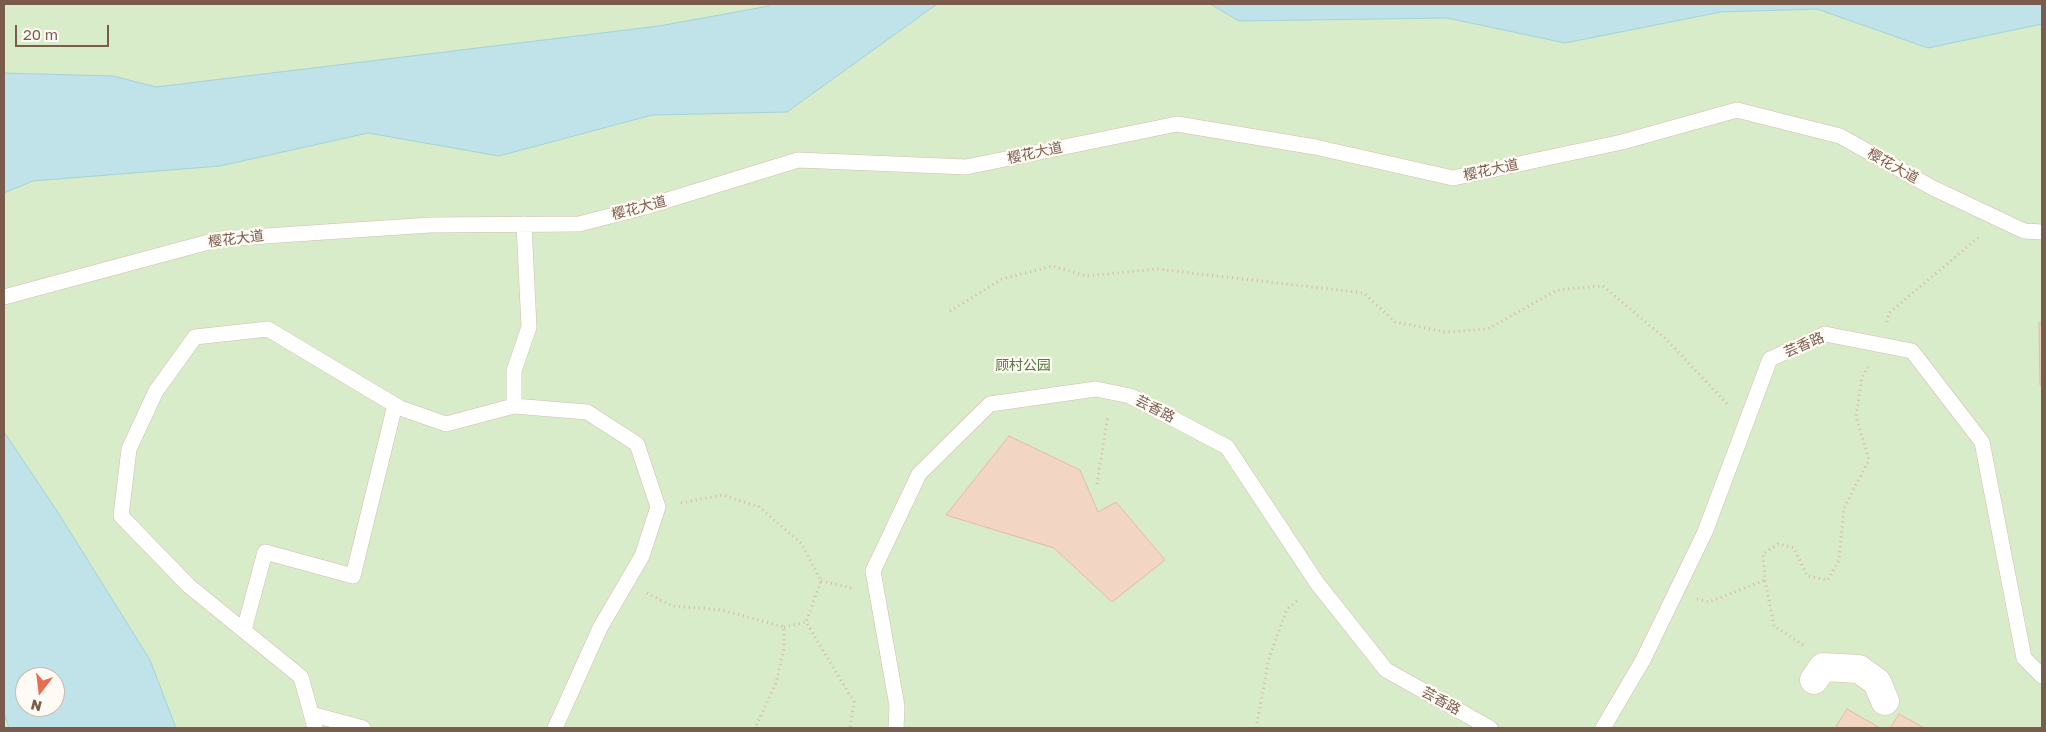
<!DOCTYPE html>
<meta charset="utf-8">
<style>
body{margin:0}
#map{position:relative;width:2046px;height:732px;overflow:hidden;background:#fdf6ec;font-family:"Golos Text",sans-serif}
canvas{display:block}
.frame{position:absolute;inset:0;border:5px solid #7a5c4d;pointer-events:none}
.north{position:absolute;left:15px;top:667px;width:50px;height:50px;box-sizing:border-box;background:#fffaf3;border:1px solid #cabbb1;border-radius:50%;rotate:195deg;font-size:14px;font-weight:700;line-height:20px;text-align:center;color:#7a5c4d}
.north::after{content:'';display:block;margin:auto;width:18px;height:22px;background:#e76f51;clip-path:polygon(50% 0,100% 100%,50% 72%,0 100%)}
.scale{position:absolute;left:15px;top:25px;width:94px;height:22px;box-sizing:border-box;border:2px solid #7a5c4d;border-top:0;padding-left:6px;font-size:15px;line-height:18px;white-space:nowrap;color:#7a5c4d;-webkit-text-stroke:4px #fffaf3;paint-order:stroke}
</style>
<div id="map">
<canvas width="2046" height="732"></canvas>
<div class="frame"></div>
<div class="north">N</div>
<div class="scale">20 m</div>
</div>
<script>
const ctx = document.querySelector('canvas').getContext('2d');
ctx.lineJoin = 'round';
function fill(path, color) {
  ctx.fillStyle = color;
  ctx.fill(path, 'evenodd');
}
function poly(rows) {
  const path = new Path2D();
  for (const r of rows) {
    path.moveTo(r[0], r[1]);
    for (let i = 2; i < r.length; i += 2) path.lineTo(r[i], r[i + 1]);
  }
  return path;
}
function strokePath(path, color, width, dash) {
  ctx.strokeStyle = color;
  ctx.lineWidth = width;
  ctx.lineCap = dash ? 'butt' : 'round';
  ctx.setLineDash(dash || []);
  ctx.stroke(path);
}
function label(font, color, halo, rows, align = 'center') {
  ctx.font = font + ' "Golos Text","Noto Sans SC",sans-serif';
  ctx.lineWidth = 4.5;
  ctx.setLineDash([]);
  ctx.textBaseline = 'middle';
  ctx.strokeStyle = halo;
  ctx.fillStyle = color;
  for (const [text, x, y, turn = 0] of rows) {
    ctx.save();
    ctx.translate(x, y);
    ctx.rotate((+turn || 0) * Math.PI / 180);
    ctx.textAlign = isNaN(turn) ? turn : align;
    if (halo) ctx.strokeText(text, 0, 0);
    ctx.fillText(text, 0, 0);
    ctx.restore();
  }
}
fill(poly([
 [4,4,2042,4,2042,728,4,728],
 [25,677,55,677,55,707,25,707]
]), '#d8ecc9');
const water = poly([
 [771,4,937,4,787,112,652,115,499,156,368,133,220,166,33,181,4,193,4,73,113,76,156,87,659,26,769,6,771,4],
 [1210,4,2042,4,2042,24,1928,48,1817,9,1721,12,1565,43,1447,18,1239,21,1210,4],
 [4,432,57,511,150,660,176,728,9,728,4,713,4,432],
 [25,677,55,677,55,707,25,707,25,677]
]);
fill(water, '#bfe3e8');
strokePath(water, '#a5d3da', 1);
const building = poly([
 [2039,323,2042,323,2042,385,2040,385,2039,323],
 [1009,436,1080,470,1098,512,1116,502,1165,560,1112,602,1054,548,946,515,1009,436],
 [1847,709,1880,728,1835,728,1847,709],
 [1899,714,1924,728,1890,728,1899,714]
]);
fill(building, '#f3d5c3');
strokePath(building, '#e6bba3', 1);
const lane = poly([
 [4,297,220,239,430,225,579,224,645,207,798,160,966,167,1177,124,1315,147,1453,178,1622,142,1737,110,1840,136,1933,188,2024,231,2042,232],
 [514,406,514,371,529,327,524,224],
 [244,630,265,552,353,576,395,405],
 [311,714,363,728],
 [315,728,301,677,189,586,121,516,129,449,156,391,195,337,268,329,400,408,446,424,514,406,587,412,637,444,658,507,642,556,600,628,555,728],
 [896,728,897,706,873,571,919,474,990,404,1096,389,1130,396,1227,447,1317,583,1386,670,1490,728],
 [1603,728,1643,660,1705,532,1770,359,1825,334,1912,351,1982,442,2024,658,2042,676]
]);
const street = poly([
 [1814,680,1823,667,1859,669,1877,682,1885,701]
]);
strokePath(lane, '#d1beb0', 16);
strokePath(street, '#d1beb0', 29);
strokePath(poly([
 [950,311,1002,279,1052,266,1086,276,1157,269,1364,293,1395,322,1445,332,1488,329,1557,290,1603,286,1667,340,1728,405],
 [1887,322,1889,313,1980,236],
 [1097,484,1107,420,1110,416],
 [681,503,723,495,759,507,801,543,821,581,806,622,854,702,850,728],
 [821,581,852,588],
 [647,593,672,606,722,610,784,627,784,648,776,683,755,728],
 [1697,599,1709,602,1765,580],
 [784,627,806,622],
 [1803,645,1774,626,1765,580,1763,554,1778,544,1794,548,1807,576,1828,580,1839,560,1844,508,1869,460,1856,417,1862,377,1868,367],
 [1256,728,1269,658,1287,609,1299,599]
]), '#d9b8a5', 3, [1, 4]);
strokePath(lane, '#fff', 15);
strokePath(street, '#fff', 28);
label('14px', '#7a5c4d', '#fffaf3', [
 ["樱花大道",1035,153,-12],
 ["樱花大道",1893,166,29],
 ["樱花大道",1491,170,-12],
 ["樱花大道",639,208,-15],
 ["樱花大道",236,239,-7],
 ["芸香路",1804,345,-23],
 ["芸香路",1155,409,27],
 ["芸香路",1441,701,29]
]);
label('14px', '#537a41', '#fffaf3', [
 ["顾村公园",1023,366]
]);
</script>
